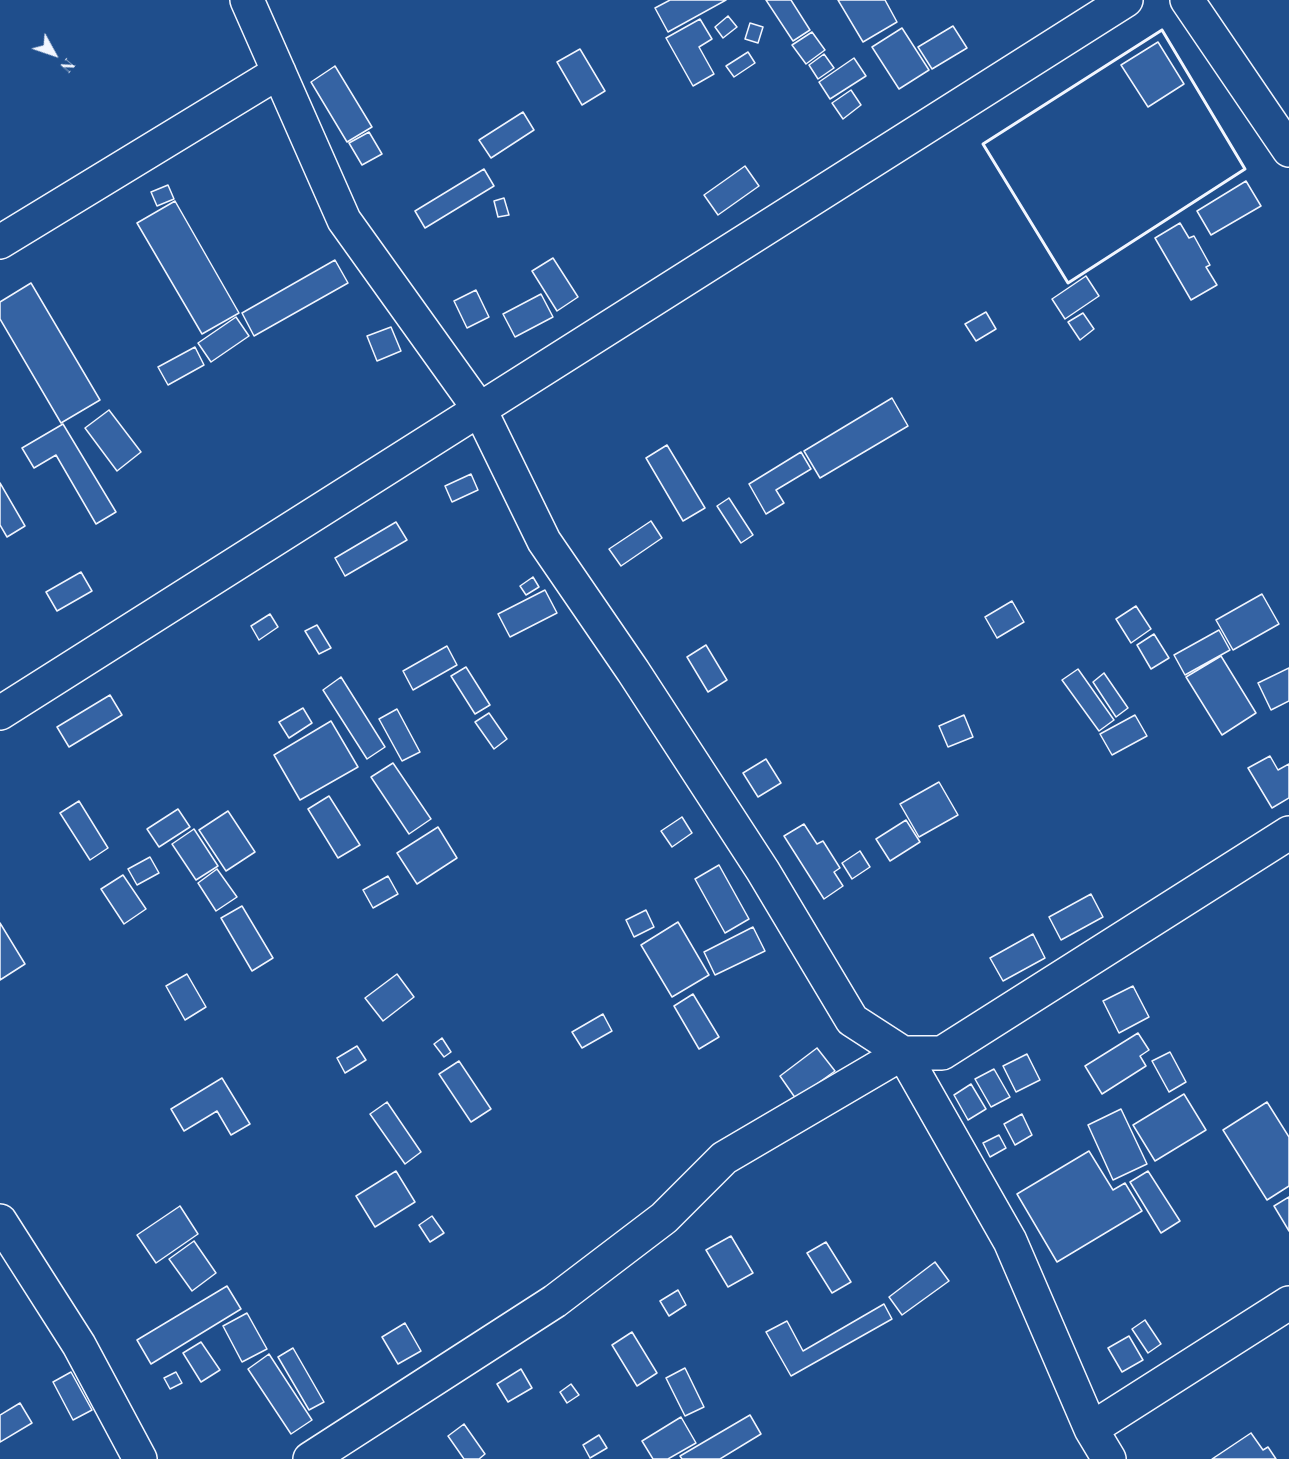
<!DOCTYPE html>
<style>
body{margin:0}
#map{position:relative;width:1289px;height:1459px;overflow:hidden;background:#1f4e8c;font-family:"Playfair Display",serif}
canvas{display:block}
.north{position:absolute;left:24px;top:24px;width:60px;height:60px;-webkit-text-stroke:4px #1f4e8c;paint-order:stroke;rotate:130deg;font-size:16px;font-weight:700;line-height:24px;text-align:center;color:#f2f6ff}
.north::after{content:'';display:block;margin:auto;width:21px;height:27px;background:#f2f6ff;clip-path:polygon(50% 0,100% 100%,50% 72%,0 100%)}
</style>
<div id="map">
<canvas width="1289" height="1459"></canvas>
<div class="north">N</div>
</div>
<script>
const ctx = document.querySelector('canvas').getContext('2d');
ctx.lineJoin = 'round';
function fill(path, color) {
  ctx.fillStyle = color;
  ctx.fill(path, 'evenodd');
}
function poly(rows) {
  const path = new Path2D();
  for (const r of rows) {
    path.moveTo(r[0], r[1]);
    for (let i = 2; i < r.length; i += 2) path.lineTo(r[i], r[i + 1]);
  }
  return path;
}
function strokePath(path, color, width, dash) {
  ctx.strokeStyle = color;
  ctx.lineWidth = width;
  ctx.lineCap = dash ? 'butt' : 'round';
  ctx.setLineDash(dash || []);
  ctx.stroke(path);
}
const building = poly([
 [670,0,726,0,668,32,655,8,670,0],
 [766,0,791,0,810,30,793,41,766,0],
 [838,0,885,0,897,22,863,42,838,0],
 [728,16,737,27,723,38,715,27,728,16],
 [700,19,712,39,699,47,714,74,693,86,666,38,700,19],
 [750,23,763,27,758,43,745,39,750,23],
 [953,26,967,48,932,69,918,47,953,26],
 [902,28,929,70,899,89,872,47,902,28],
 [812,32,825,50,806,64,792,45,812,32],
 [1158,42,1184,84,1148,107,1121,65,1158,42],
 [580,49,605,91,582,105,557,62,580,49],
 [748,52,755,63,734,77,726,66,748,52],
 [824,54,834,68,818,79,809,65,824,54],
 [854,58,866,76,830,99,819,82,854,58],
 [335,66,372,127,347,142,311,82,335,66],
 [851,90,861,105,843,119,832,103,851,90],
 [523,112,534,130,491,158,479,140,523,112],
 [369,132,382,154,362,165,349,143,369,132],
 [745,166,759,186,718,215,704,195,745,166],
 [484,169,494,186,425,228,415,211,484,169],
 [1246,181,1261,206,1211,235,1197,211,1246,181],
 [168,185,174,199,157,206,151,192,168,185],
 [504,198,509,215,498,217,494,201,504,198],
 [175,201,239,313,202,334,137,223,175,201],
 [1180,223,1189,238,1194,236,1210,265,1206,267,1217,285,1191,300,1155,238,1180,223],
 [553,258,578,297,557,311,532,271,553,258],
 [335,260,348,283,254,336,242,313,335,260],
 [1086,276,1099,296,1065,319,1052,299,1086,276],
 [31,283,100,400,61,423,0,319,0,302,31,283],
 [476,290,489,317,467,328,454,301,476,290],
 [541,294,553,317,515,337,503,314,541,294],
 [986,312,996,329,976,341,965,324,986,312],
 [1083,313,1094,329,1080,340,1068,322,1083,313],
 [236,317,249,336,211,362,198,343,236,317],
 [391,327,401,351,377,361,367,336,391,327],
 [195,347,204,365,168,385,158,367,195,347],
 [892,398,908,426,820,478,804,451,892,398],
 [109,410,141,452,117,471,85,428,109,410],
 [63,424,116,512,96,524,56,455,34,468,22,448,63,424],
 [667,445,705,508,683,521,646,458,667,445],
 [801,452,811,469,776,490,784,503,766,514,749,484,801,452],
 [471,474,478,490,452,502,445,486,471,474],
 [0,483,25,526,7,537,0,525,0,483],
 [729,498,753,535,741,543,717,506,729,498],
 [651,521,662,538,621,566,609,549,651,521],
 [396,522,407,540,345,576,335,558,396,522],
 [81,572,92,591,57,611,46,592,81,572],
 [533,577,539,587,526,595,520,586,533,577],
 [545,590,557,613,510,637,498,614,545,590],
 [1262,594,1279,624,1233,650,1216,620,1262,594],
 [1012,601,1024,622,997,638,985,617,1012,601],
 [1136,606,1151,629,1131,643,1116,619,1136,606],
 [270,614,278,627,259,640,251,626,270,614],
 [317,625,331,648,319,654,305,631,317,625],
 [1219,630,1230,650,1185,675,1174,655,1219,630],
 [1154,634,1169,658,1151,669,1137,645,1154,634],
 [706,645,727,680,708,692,687,657,706,645],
 [447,646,457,665,413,690,403,671,447,646],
 [1221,656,1256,713,1222,735,1186,677,1221,656],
 [466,667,490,705,475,714,451,676,466,667],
 [1289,668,1289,701,1271,710,1258,683,1289,668],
 [1078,669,1114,720,1099,731,1062,680,1078,669],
 [1104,673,1128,708,1116,717,1093,682,1104,673],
 [341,677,385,747,367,759,323,690,341,677],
 [110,695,122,715,69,747,57,727,110,695],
 [303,708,312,723,289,738,279,722,303,708],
 [397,709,420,752,402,761,379,719,397,709],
 [489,713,507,739,494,749,475,722,489,713],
 [964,715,973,737,948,747,939,726,964,715],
 [1135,715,1147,736,1112,755,1100,734,1135,715],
 [331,721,358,767,300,800,274,755,331,721],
 [1270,756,1278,770,1289,764,1289,798,1272,808,1248,768,1270,756],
 [766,759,781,783,758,797,743,773,766,759],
 [393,763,431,819,409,834,371,777,393,763],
 [939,782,958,815,919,837,900,804,939,782],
 [329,796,360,845,338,858,308,809,329,796],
 [79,801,108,848,90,860,60,813,79,801],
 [178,809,190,827,159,847,147,829,178,809],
 [228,811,255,852,226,871,199,830,228,811],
 [682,817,692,833,672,847,661,831,682,817],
 [906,820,920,842,890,861,876,839,906,820],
 [804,824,817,844,823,841,840,868,834,872,843,886,824,899,784,836,804,824],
 [438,827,457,858,417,884,397,853,438,827],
 [194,829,218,866,196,880,172,844,194,829],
 [860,851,870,867,852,879,842,863,860,851],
 [150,857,159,873,137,885,128,869,150,857],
 [719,865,749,919,725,933,695,879,719,865],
 [217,869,237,897,216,911,198,883,217,869],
 [123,875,146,909,124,924,101,889,123,875],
 [388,876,398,894,373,908,363,890,388,876],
 [1091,894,1103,917,1061,940,1049,917,1091,894],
 [242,906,273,958,252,971,221,918,242,906],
 [646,910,654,927,634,937,626,920,646,910],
 [678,922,709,975,672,997,641,945,678,922],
 [0,923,25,964,0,980,0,923],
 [753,927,765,951,715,975,704,952,753,927],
 [1033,934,1045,958,1003,981,990,958,1033,934],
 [187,974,206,1007,185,1020,166,986,187,974],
 [397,974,414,997,383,1021,365,998,397,974],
 [1133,986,1149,1017,1119,1033,1103,1001,1133,986],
 [693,994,719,1037,699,1049,674,1006,693,994],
 [603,1014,612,1031,582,1048,572,1032,603,1014],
 [1138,1033,1149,1050,1140,1056,1146,1066,1102,1094,1085,1066,1138,1033],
 [442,1038,451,1052,444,1057,434,1044,442,1038],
 [357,1046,366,1060,345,1073,337,1058,357,1046],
 [817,1048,835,1071,796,1099,780,1076,817,1048],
 [1170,1052,1186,1082,1169,1092,1152,1061,1170,1052],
 [1027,1054,1040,1080,1016,1092,1003,1066,1027,1054],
 [459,1061,491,1109,471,1122,439,1074,459,1061],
 [994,1069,1010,1097,991,1107,975,1079,994,1069],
 [222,1078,250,1124,231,1135,217,1111,184,1131,171,1109,222,1078],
 [971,1084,986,1109,968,1120,954,1095,971,1084],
 [1184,1094,1206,1130,1155,1161,1133,1125,1184,1094],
 [387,1102,421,1152,405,1164,370,1114,387,1102],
 [1267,1102,1289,1137,1289,1186,1267,1200,1223,1130,1267,1102],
 [1121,1109,1147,1164,1113,1180,1088,1125,1121,1109],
 [1022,1114,1032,1135,1015,1145,1004,1124,1022,1114],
 [999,1135,1006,1148,990,1157,983,1143,999,1135],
 [1089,1151,1113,1190,1125,1183,1142,1211,1057,1262,1017,1194,1089,1151],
 [396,1171,415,1202,375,1227,356,1196,396,1171],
 [1148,1171,1180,1221,1161,1233,1130,1182,1148,1171],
 [1289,1197,1289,1231,1274,1206,1289,1197],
 [180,1206,198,1234,156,1263,137,1235,180,1206],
 [432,1216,444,1233,430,1242,419,1225,432,1216],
 [731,1236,753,1273,728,1287,706,1250,731,1236],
 [194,1241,216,1273,192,1291,169,1259,194,1241],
 [826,1242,851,1282,832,1293,807,1253,826,1242],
 [935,1262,949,1281,902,1315,889,1297,935,1262],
 [227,1286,241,1309,151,1364,137,1340,227,1286],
 [678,1290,686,1305,669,1316,660,1301,678,1290],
 [884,1304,892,1319,791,1376,766,1332,787,1321,803,1351,884,1304],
 [247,1313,267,1349,242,1362,223,1326,247,1313],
 [1145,1320,1161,1344,1148,1353,1132,1329,1145,1320],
 [405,1323,421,1351,398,1364,382,1337,405,1323],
 [632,1332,657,1373,637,1386,612,1345,632,1332],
 [1129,1336,1143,1360,1122,1372,1108,1348,1129,1336],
 [201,1342,220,1370,201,1382,183,1353,201,1342],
 [293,1348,324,1402,309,1410,278,1357,293,1348],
 [269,1354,312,1420,291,1434,248,1369,269,1354],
 [685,1368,704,1407,685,1416,666,1378,685,1368],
 [521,1369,532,1388,508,1402,497,1384,521,1369],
 [71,1372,92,1410,73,1420,53,1382,71,1372],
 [176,1372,182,1383,170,1389,164,1378,176,1372],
 [571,1384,579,1395,567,1403,560,1392,571,1384],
 [20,1403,32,1423,0,1442,0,1415,20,1403],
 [750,1415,761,1434,720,1459,682,1459,680,1456,750,1415],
 [681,1417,696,1443,668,1459,653,1459,642,1441,681,1417],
 [464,1424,485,1454,479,1459,464,1459,448,1436,464,1424],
 [1251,1433,1263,1450,1268,1447,1276,1459,1212,1459,1251,1433],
 [599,1435,607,1448,590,1458,583,1445,599,1435]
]);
fill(building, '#3563a3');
strokePath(building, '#f2f6ff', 1.5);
const minor = poly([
 [247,0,344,220,480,410,544,541,633,671,763,871,852,1020,903,1053,942,1053,1289,833],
 [1187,0,1289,150],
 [0,242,279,72],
 [0,713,1126,0],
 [0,1221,79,1345,140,1459],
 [1091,1429,1289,1303],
 [310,1459,555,1301,664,1218,724,1158,903,1053,1010,1241,1091,1429,1109,1459]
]);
strokePath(minor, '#f2f6ff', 36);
strokePath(minor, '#1f4e8c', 33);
strokePath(poly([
 [1162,30,1245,169,1068,283,983,144,1162,30]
]), '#f2f6ff', 3);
</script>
